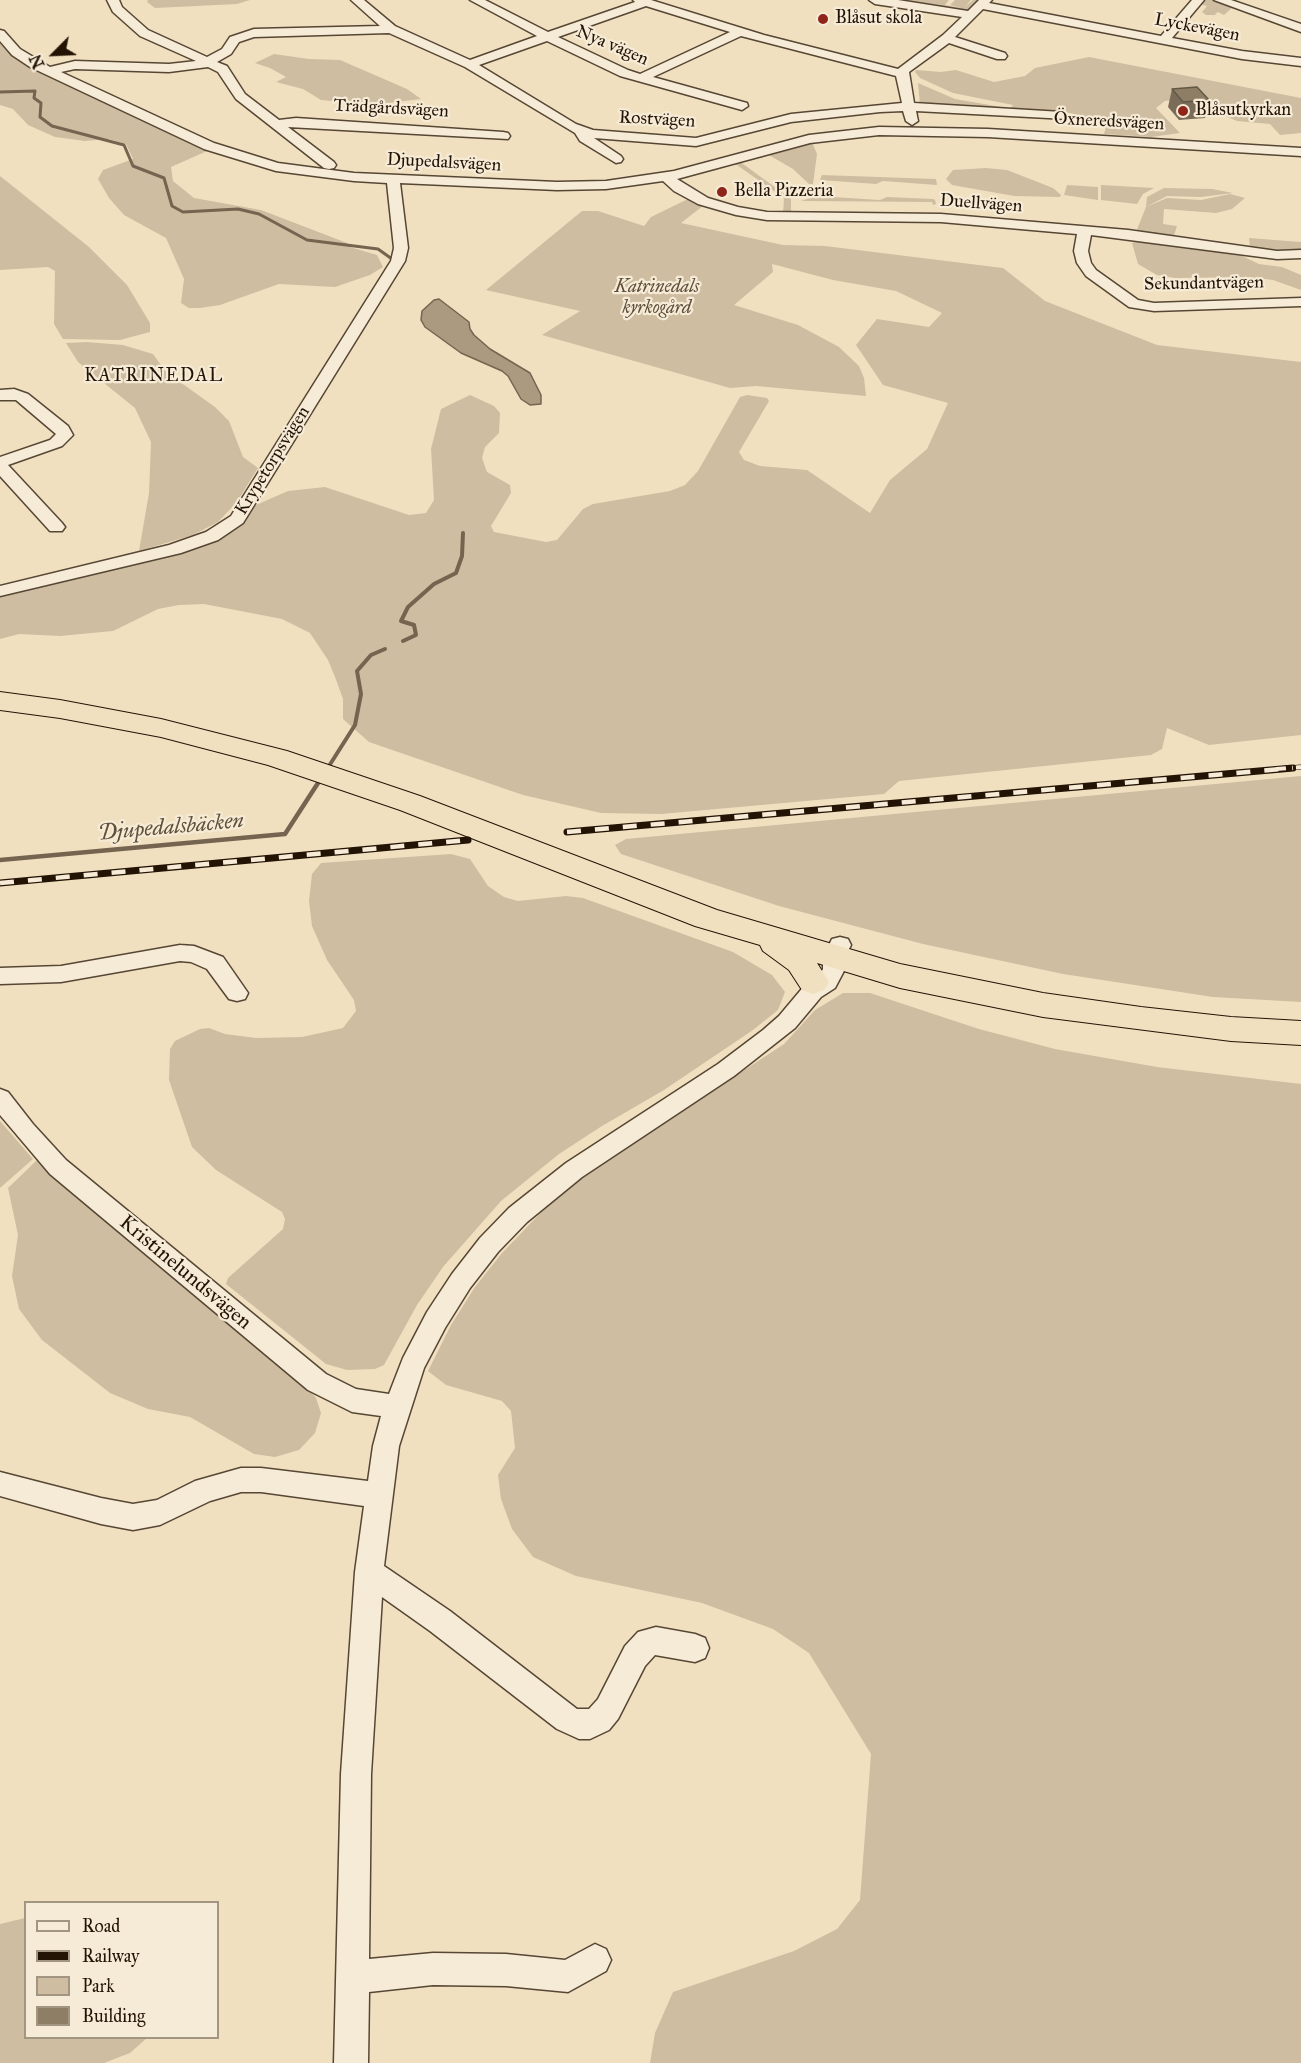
<!DOCTYPE html>
<meta charset="utf-8">
<style>
body{margin:0}
#map{position:relative;width:1301px;height:2063px;overflow:hidden;background:#f1e0c0;font-family:"IM FELL Great Primer",serif}
canvas{display:block}
.legend{position:absolute;left:24px;top:1901px;width:195px;height:138px;box-sizing:border-box;background:#f6ebd6;border:2px solid #a29582;margin:0;padding:8px 10px;list-style:none;font-size:18px;color:#231305}
.legend li{display:flex;align-items:center;gap:12px;height:30px}
.legend b{width:30px;border:2px solid #a29582}
.north{position:absolute;left:24px;top:24px;width:60px;height:60px;-webkit-text-stroke:4px #f6ebd6;paint-order:stroke;rotate:246deg;font-size:16px;font-weight:700;line-height:24px;text-align:center;color:#231305}
.north::after{content:'';display:block;margin:auto;width:21px;height:27px;background:#231305;clip-path:polygon(50% 0,100% 100%,50% 72%,0 100%)}
</style>
<div id="map">
<canvas width="1301" height="2063"></canvas>
<ul class="legend">
<li><b style="height:8px;background:#f6ebd6"></b>Road</li>
<li><b style="height:8px;background:#231305"></b>Railway</li>
<li><b style="height:16px;background:#cebda0"></b>Park</li>
<li><b style="height:16px;background:#8e7e66"></b>Building</li>
</ul>
<div class="north">N</div>
</div>
<script>
const ctx = document.querySelector('canvas').getContext('2d');
ctx.lineJoin = 'round';
function fill(path, color) {
  ctx.fillStyle = color;
  ctx.fill(path, 'evenodd');
}
function poly(rows) {
  const path = new Path2D();
  for (const r of rows) {
    path.moveTo(r[0], r[1]);
    for (let i = 2; i < r.length; i += 2) path.lineTo(r[i], r[i + 1]);
  }
  return path;
}
function strokePath(path, color, width, dash) {
  ctx.strokeStyle = color;
  ctx.lineWidth = width;
  ctx.lineCap = dash ? 'butt' : 'round';
  ctx.setLineDash(dash || []);
  ctx.stroke(path);
}
function label(font, color, halo, rows, align = 'center') {
  ctx.font = font + ' "IM FELL Great Primer",serif';
  ctx.lineWidth = 4.5;
  ctx.setLineDash([]);
  ctx.textBaseline = 'middle';
  ctx.strokeStyle = halo;
  ctx.fillStyle = color;
  for (const [text, x, y, turn = 0] of rows) {
    ctx.save();
    ctx.translate(x, y);
    ctx.rotate((+turn || 0) * Math.PI / 180);
    ctx.textAlign = isNaN(turn) ? turn : align;
    if (halo) ctx.strokeText(text, 0, 0);
    ctx.fillText(text, 0, 0);
    ctx.restore();
  }
}
fill(poly([
 [148,0,250,0,237,4,155,8,147,2],
 [905,0,949,0,945,5,961,8,950,5,955,0,971,0,965,7,973,0,978,0,968,10,962,11],
 [1203,0,1213,0,1233,7,1224,15,1218,12,1215,14,1216,15,1206,15,1202,12,1207,6,1200,4],
 [0,43,11,55,26,65,207,151,171,167,173,181,194,198,261,210,347,243,350,247,377,255,383,267,370,275,335,287,279,284,220,305,200,308,189,308,181,303,184,279,166,238,124,215,109,198,98,179,103,170,133,159,126,144,109,139,85,141,55,137,28,125,13,109,0,105],
 [274,54,309,59,340,60,407,89,421,99,371,105,321,100,303,89,276,82,286,77,270,68,255,63],
 [1089,57,1301,98,1301,133,1280,135,1270,124,1237,121,1185,99,1165,101,1156,108,1180,133,1151,137,1104,134,1107,123,1070,113,1009,111,1013,105,953,93,920,78,915,72,916,70,941,72,956,70,994,82,1025,76,1035,68],
 [918,83,955,99,1007,108,1005,111,920,105],
 [812,142,817,154,813,184,809,184,793,169,767,154],
 [739,161,791,199,791,214,783,214,784,198,734,163],
 [986,168,1007,170,1053,188,1061,195,1060,197,1014,196,952,185,946,179,953,170],
 [822,175,936,179,937,185,883,181,876,184,820,180],
 [0,176,89,247,127,285,150,323,150,332,120,340,63,339,54,324,55,271,48,267,0,270],
 [1067,185,1098,187,1098,200,1064,195],
 [1101,185,1154,188,1143,194,1137,204,1101,200],
 [1164,188,1212,189,1233,193,1201,197,1167,196,1146,207,1167,198,1201,200,1230,194,1245,198,1232,209,1216,213,1164,209,1163,224,1177,226,1174,236,1136,232,1146,207,1147,197],
 [817,196,880,200,887,197,933,199,935,200,936,204,933,205,932,202,801,201],
 [690,198,708,202,681,223,783,245,825,246,1003,268,1045,301,1157,345,1301,362,1301,735,1209,745,1167,728,1162,749,1151,755,899,781,884,794,661,814,601,813,523,795,369,742,343,719,343,699,335,677,328,660,310,633,282,619,204,604,179,605,158,609,113,631,60,636,19,634,0,639,0,597,179,554,204,545,238,528,256,505,288,491,325,487,409,515,426,513,434,500,431,449,441,409,470,395,494,406,500,413,499,433,485,447,482,458,487,472,510,485,511,493,491,526,494,532,546,542,557,540,583,509,593,504,670,491,685,485,698,471,740,397,747,395,767,398,769,401,739,452,744,460,760,466,807,470,870,513,890,480,927,449,948,403,883,385,856,345,877,319,929,327,942,313,896,291,833,280,772,264,773,272,734,305,798,325,839,347,859,366,864,378,866,396,756,386,730,388,542,335,580,311,486,290,582,211,598,211,644,226,651,217],
 [1249,238,1301,242,1301,251,1277,251,1250,247],
 [1140,241,1240,255,1259,264,1282,267,1301,275,1301,290,1273,280,1250,277,1175,278,1157,275,1138,264,1132,243],
 [87,342,123,345,153,354,166,372,215,407,229,421,243,457,258,468,237,502,218,522,193,535,139,551,149,493,151,442,135,408,78,362,66,343],
 [1301,776,1301,1002,1213,997,1063,974,923,944,779,906,621,854,615,845,626,839],
 [451,854,470,859,488,886,504,897,518,901,566,896,583,898,733,952,772,975,785,992,778,1010,753,1030,664,1090,602,1126,559,1154,501,1201,443,1267,417,1305,384,1365,375,1369,347,1370,326,1364,226,1284,228,1278,283,1229,285,1219,282,1212,216,1170,192,1147,169,1080,170,1049,175,1041,200,1029,209,1028,225,1034,256,1038,302,1037,343,1028,356,1011,354,1000,327,960,312,926,309,901,312,874,321,863],
 [843,993,870,993,979,1029,1055,1049,1157,1067,1301,1084,1301,2063,650,2063,655,2033,673,1992,794,1951,837,1929,860,1900,871,1754,809,1653,773,1629,702,1603,576,1576,533,1557,512,1529,501,1499,498,1475,515,1448,511,1411,502,1401,446,1385,428,1371,451,1325,475,1287,502,1253,551,1202,582,1177,784,1044,815,1010],
 [0,1121,33,1159,0,1188],
 [37,1160,142,1251,304,1384,316,1398,321,1413,315,1433,299,1450,275,1457,254,1454,190,1417,148,1409,110,1393,42,1340,19,1309,12,1276,18,1235,8,1188],
 [25,1918,26,2038,147,2038,130,2053,104,2063,0,2063,0,1924]
]), '#cebda0');
const water = poly([
 [439,299,469,322,470,329,474,335,490,349,530,373,541,395,541,404,530,405,521,399,508,376,502,371,461,353,425,327,421,320,422,311,434,300,439,299]
]);
fill(water, '#ab9a80');
strokePath(water, '#75644f', 1.5);
strokePath(poly([
 [0,92,35,91,34,98,41,103,40,117,52,126,124,145,133,166,164,178,172,206,183,212,238,209,259,214,307,240,378,249,392,259]
]), '#75644f', 3);
strokePath(poly([
 [403,641,416,635,414,625,401,621,408,607,434,584,456,573,462,556,463,533],
 [329,766,355,725,361,694,357,671,371,655,385,649]
]), '#75644f', 4);
strokePath(poly([
 [0,860,285,834,318,783]
]), '#75644f', 4.5);
const minor = poly([
 [107,0,119,0,122,7,148,30,207,57,222,49,230,37,254,29,380,26,351,0,364,0,395,26,470,60,537,36,470,0,485,0,548,32,635,2,633,0,651,0,764,35,898,69,943,35,962,17,875,4,869,0,898,0,968,11,979,0,992,0,989,3,1161,36,1192,0,1204,0,1172,38,1242,51,1301,58,1301,66,1242,59,983,9,955,37,1005,53,1007,56,1005,59,997,59,949,43,909,72,914,103,1062,112,1068,116,1067,119,916,111,918,121,912,125,906,121,903,111,880,112,791,122,696,146,594,138,621,156,623,159,621,162,616,163,580,141,575,133,465,67,389,33,254,37,239,42,231,54,217,62,227,66,245,94,279,120,296,118,503,132,508,133,510,136,508,139,288,127,334,162,336,165,334,168,329,169,324,168,236,99,218,72,208,67,169,72,75,69,61,72,214,143,278,163,354,173,557,182,606,181,674,171,809,135,879,127,988,129,1301,148,1301,156,988,137,879,135,810,143,677,179,708,198,738,207,767,212,941,214,1128,230,1277,251,1301,250,1301,258,1277,259,1091,235,1088,251,1091,263,1096,270,1138,300,1154,303,1301,298,1301,306,1154,311,1129,307,1086,276,1077,263,1074,251,1077,234,941,222,767,220,736,215,698,204,674,191,663,181,606,189,557,190,400,183,408,248,405,261,243,523,218,540,181,553,0,596,0,586,169,545,206,532,231,516,391,261,394,248,387,183,354,181,276,171,204,149,30,67,12,55,0,41,0,30,4,31,20,49,50,67,75,61,169,64,196,61,140,36,113,12,107,0],
 [646,6,730,32,640,74,628,70,558,37,646,6],
 [741,36,896,76,902,103,791,114,696,138,593,130,576,124,479,65,547,41,620,76,742,110,748,106,747,103,653,77,741,36],
 [1214,0,1231,0,1301,24,1301,32,1214,0],
 [14,389,28,394,68,426,73,435,62,446,8,465,62,523,65,527,62,531,50,531,0,476,0,457,50,440,56,434,16,400,0,400,0,390,14,389],
 [840,937,848,939,851,945,845,957,845,969,835,988,821,997,795,1028,734,1076,582,1177,527,1222,498,1252,470,1288,445,1328,424,1368,399,1446,384,1566,450,1611,577,1709,589,1709,598,1699,625,1646,638,1632,656,1627,695,1634,705,1638,709,1648,705,1658,695,1662,655,1655,645,1666,618,1719,609,1730,590,1739,579,1739,557,1729,430,1631,382,1597,371,1774,369,1959,433,1953,506,1954,565,1960,595,1944,606,1949,611,1960,606,1971,568,1992,506,1986,433,1985,369,1992,368,2063,334,2063,341,1774,355,1572,364,1506,261,1492,241,1492,210,1501,160,1525,133,1530,101,1524,0,1496,0,1472,101,1498,133,1504,157,1500,195,1481,241,1468,261,1468,368,1481,373,1446,381,1416,352,1412,308,1390,50,1174,0,1115,0,1089,8,1092,33,1124,66,1160,326,1374,356,1389,389,1394,403,1358,427,1312,452,1274,480,1238,509,1208,566,1163,718,1064,763,1030,779,1016,805,985,819,976,823,969,823,957,832,939,840,937],
 [180,945,194,946,223,957,248,993,245,999,237,1001,229,999,207,969,191,962,180,961,61,982,0,984,0,968,61,966,180,945]
]);
const highway = poly([
 [0,692,60,700,161,719,287,751,420,796,717,910,900,964,1043,993,1141,1007,1231,1017,1301,1021,1301,1045,1231,1041,1043,1017,900,988,817,963,829,982,824,990,813,994,802,990,789,970,763,951,760,945,695,926,400,810,268,765,161,737,60,718,0,710,0,692]
]);
strokePath(minor, '#564634', 3);
strokePath(highway, '#231305', 2);
fill(minor, '#f6ebd6');
fill(highway, '#f1e0c0');
const railFar1 = poly([
 [1276,769,1301,767]
]);
const rail = poly([
 [567,832,1293,768],
 [0,883,468,840]
]);
strokePath(railFar1, '#231305', 5);
strokePath(rail, '#231305', 7);
strokePath(railFar1, '#f6ebd6', 4, [10]);
strokePath(rail, '#f6ebd6', 4.5, [14]);
fill(poly([
 [1172,89,1209,100,1205,118,1179,120,1168,107]
]), '#7a6c58');
const building = poly([
 [1197,87,1209,100,1183,102,1172,89,1197,87]
]);
fill(building, '#8e7e66');
strokePath(building, '#635847', 1.5);
for (const [x, y, r, color] of [
 [823,19,6,"#8f2418"],
 [1183,111,6,"#8f2418"],
 [722,192,6,"#8f2418"]
]) {
  const dot = new Path2D();
  dot.arc(x, y, r, 0, 2 * Math.PI);
  ctx.fillStyle = color;
  ctx.fill(dot);
  strokePath(dot, '#f6ebd6', 2);
}
label('18px', '#231305', '#f6ebd6', [
 ["Blåsut skola",835,19],
 ["Blåsutkyrkan",1195,111],
 ["Bella Pizzeria",734,192]
], 'left');
label('18px', '#231305', '#f6ebd6', [
 ["Lyckevägen",1197,28,11],
 ["Nya vägen",612,46,23],
 ["Trädgårdsvägen",391,109,3],
 ["Rostvägen",657,120,3],
 ["Öxneredsvägen",1109,122,3],
 ["Djupedalsvägen",444,163,3],
 ["Duellvägen",981,204,4],
 ["Sekundantvägen",1204,284,-1],
 ["Krypetorpsvägen",273,461,-58]
]);
label('italic 18px', '#5f4e3b', '#f6ebd6', [
 ["Katrinedals",657,288],
 ["kyrkogård",657,309]
]);
ctx.letterSpacing = '1.5px';
label('18px', '#231305', '#f6ebd6', [
 ["KATRINEDAL",154,377]
]);
ctx.letterSpacing = '0px';
label('21px', '#231305', '#f6ebd6', [
 ["Kristinelundsvägen",185,1273,40]
]);
label('italic 22px', '#60503c', '#f6ebd6', [
 ["Djupedalsbäcken",171,828,-5]
]);
</script>
